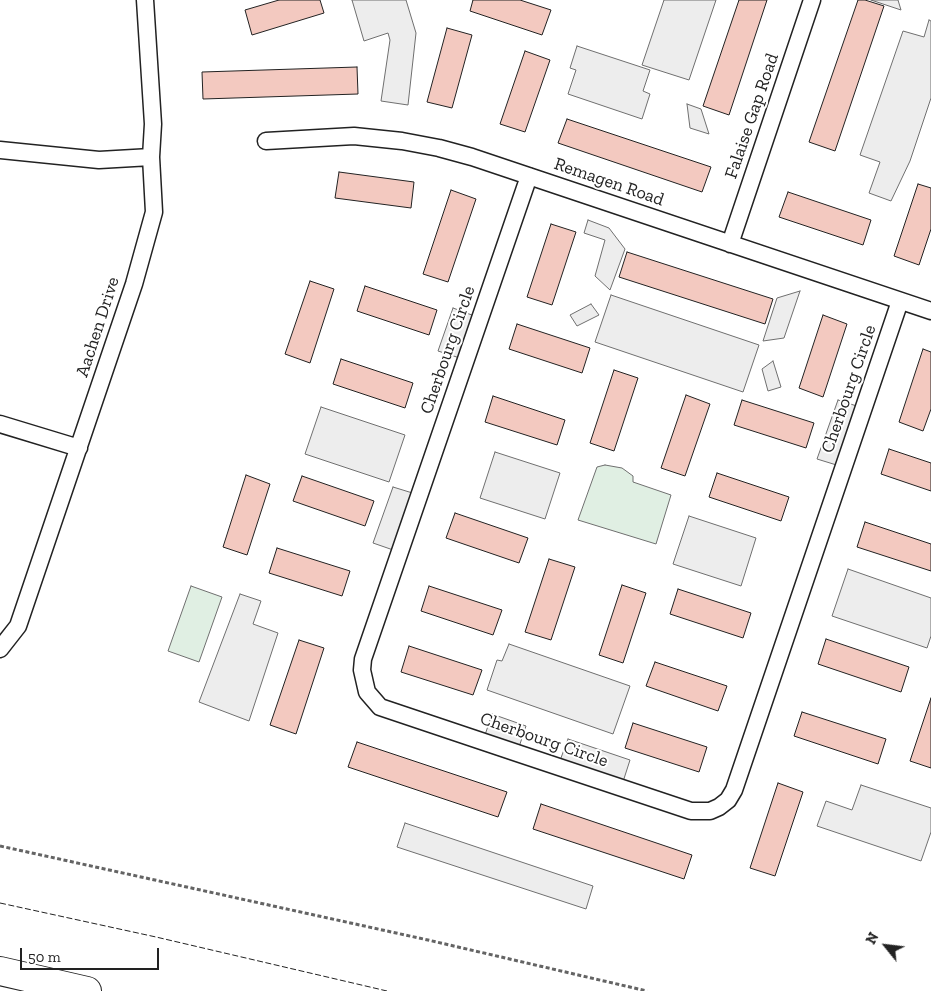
<!DOCTYPE html>
<style>
body{margin:0}
#map{position:relative;width:931px;height:991px;overflow:hidden;background:#fff;font-family:"Zilla Slab",serif}
canvas{display:block}
.north{position:absolute;left:861px;top:921px;width:50px;height:50px;-webkit-text-stroke:4px #fff;paint-order:stroke;rotate:299deg;font-size:14px;font-weight:700;line-height:20px;text-align:center;color:#222}
.north::after{content:'';display:block;margin:auto;width:18px;height:22px;background:#222;clip-path:polygon(50% 0,100% 100%,50% 72%,0 100%)}
.scale{position:absolute;left:20px;top:948px;width:139px;height:22px;box-sizing:border-box;border:2px solid #222;border-top:0;padding-left:6px;font-size:15px;line-height:18px;white-space:nowrap;color:#222;-webkit-text-stroke:4px #fff;paint-order:stroke}
</style>
<div id="map">
<canvas width="931" height="991"></canvas>
<div class="north">N</div>
<div class="scale">50 m</div>
</div>
<script>
const ctx = document.querySelector('canvas').getContext('2d');
ctx.lineJoin = 'round';
function fill(path, color) {
  ctx.fillStyle = color;
  ctx.fill(path, 'evenodd');
}
function poly(rows) {
  const path = new Path2D();
  for (const r of rows) {
    path.moveTo(r[0], r[1]);
    for (let i = 2; i < r.length; i += 2) path.lineTo(r[i], r[i + 1]);
  }
  return path;
}
function strokePath(path, color, width, dash) {
  ctx.strokeStyle = color;
  ctx.lineWidth = width;
  ctx.lineCap = dash ? 'butt' : 'round';
  ctx.setLineDash(dash || []);
  ctx.stroke(path);
}
function label(font, color, halo, rows, align = 'center') {
  ctx.font = font + ' "Zilla Slab",serif';
  ctx.lineWidth = 4;
  ctx.setLineDash([]);
  ctx.textBaseline = 'middle';
  ctx.strokeStyle = halo;
  ctx.fillStyle = color;
  for (const [text, x, y, turn = 0] of rows) {
    ctx.save();
    ctx.translate(x, y);
    ctx.rotate((+turn || 0) * Math.PI / 180);
    ctx.textAlign = isNaN(turn) ? turn : align;
    if (halo) ctx.strokeText(text, 0, 0);
    ctx.fillText(text, 0, 0);
    ctx.restore();
  }
}
const green = poly([
 [605,465,622,468,633,476,633,482,671,495,656,544,578,520,597,467,605,465],
 [191,586,222,597,199,662,168,651,191,586]
]);
fill(green, '#e0efe3');
strokePath(green, '#6f6f6f', 1);
const parking = poly([
 [352,0,406,0,416,33,408,105,381,101,390,40,388,33,364,41,352,0],
 [664,0,716,0,689,80,642,65,664,0],
 [871,0,898,0,901,10,871,0],
 [929,20,931,21,931,98,910,161,891,201,869,193,880,162,860,155,903,31,924,37,929,20],
 [577,46,650,70,643,91,650,94,642,119,568,94,576,70,570,68,577,46],
 [687,104,701,109,709,134,690,128,687,104],
 [588,220,609,228,625,249,610,290,595,276,605,240,584,233,588,220],
 [800,291,784,338,763,341,777,298,800,291],
 [611,295,759,345,743,392,595,342,611,295],
 [591,304,599,315,577,326,570,315,591,304],
 [453,308,480,318,466,360,438,351,453,308],
 [773,361,781,387,768,391,762,369,773,361],
 [838,400,863,408,843,467,817,459,838,400],
 [321,407,405,435,389,482,305,454,321,407],
 [495,452,560,473,545,519,480,498,495,452],
 [393,487,419,495,399,552,373,543,393,487],
 [689,516,756,538,741,586,673,564,689,516],
 [848,569,931,598,931,636,927,648,832,616,848,569],
 [240,594,261,601,253,624,278,633,249,721,199,702,240,594],
 [509,644,630,686,613,734,487,690,497,660,502,661,509,644],
 [492,714,526,726,517,753,483,741,492,714],
 [568,739,630,760,621,788,558,766,568,739],
 [861,785,931,808,931,832,921,861,817,826,826,801,852,810,861,785],
 [405,823,593,886,586,909,397,847,405,823]
]);
fill(parking, '#ededed');
strokePath(parking, '#6f6f6f', 1);
const building = poly([
 [279,0,320,0,324,13,252,35,245,10,279,0],
 [473,0,520,0,551,10,542,35,470,11,473,0],
 [739,0,767,0,729,115,703,106,739,0],
 [858,0,865,0,884,6,835,151,809,142,858,0],
 [447,28,472,35,452,108,427,102,447,28],
 [525,51,550,60,525,132,500,124,525,51],
 [357,67,358,94,203,99,202,72,357,67],
 [567,119,711,167,702,192,558,143,567,119],
 [339,172,414,182,411,208,335,198,339,172],
 [918,184,931,188,931,229,919,265,894,256,918,184],
 [451,190,476,199,448,282,423,274,451,190],
 [788,192,871,220,863,245,779,217,788,192],
 [551,224,576,232,552,305,527,297,551,224],
 [627,252,773,299,765,324,619,277,627,252],
 [310,281,334,289,310,363,285,354,310,281],
 [365,286,437,310,429,335,357,311,365,286],
 [823,315,847,324,823,397,799,388,823,315],
 [517,324,590,348,582,373,509,349,517,324],
 [923,349,931,352,931,409,923,431,899,422,923,349],
 [341,359,413,383,405,408,333,384,341,359],
 [614,370,638,378,614,451,590,443,614,370],
 [686,395,710,404,685,476,661,468,686,395],
 [493,396,565,420,557,445,485,422,493,396],
 [742,400,814,423,806,448,734,425,742,400],
 [889,449,931,463,931,491,881,474,889,449],
 [717,473,789,497,781,521,709,497,717,473],
 [246,475,270,484,247,555,223,547,246,475],
 [302,476,374,501,365,526,293,501,302,476],
 [455,513,528,538,519,563,446,538,455,513],
 [865,522,931,544,931,571,857,547,865,522],
 [277,548,350,571,342,596,269,573,277,548],
 [549,559,575,567,551,640,525,632,549,559],
 [622,585,646,593,623,663,599,655,622,585],
 [429,586,502,610,493,635,421,611,429,586],
 [678,589,751,613,743,638,670,614,678,589],
 [826,639,909,667,901,692,818,664,826,639],
 [299,640,324,648,296,734,270,725,299,640],
 [409,646,482,670,473,695,401,672,409,646],
 [655,662,727,686,718,711,646,686,655,662],
 [931,698,931,768,910,761,931,698],
 [802,712,886,739,878,764,794,736,802,712],
 [633,723,707,747,699,772,625,748,633,723],
 [357,742,507,792,498,817,348,767,357,742],
 [778,783,803,792,775,876,750,868,778,783],
 [541,804,692,855,684,879,533,829,541,804]
]);
fill(building, '#f3c9c0');
strokePath(building, '#222', 1);
const minor = poly([
 [266,141,354,136,402,141,439,148,472,157,931,311],
 [0,150,99,160,151,157],
 [529,176,363,659,362,670,367,692,380,707,517,753,691,811,710,811,719,807,728,800,734,790,900,301],
 [730,244,812,0],
 [0,424,79,448],
 [0,649,18,626,134,284,154,212,151,157,153,124,145,0]
]);
const motorway = poly([
 [0,971,87,991]
]);
strokePath(minor, '#222', 19);
strokePath(motorway, '#222', 30);
strokePath(poly([
 [0,846,428,940,647,991]
]), '#646464', 3, [4, 2.5]);
strokePath(minor, '#fff', 16);
strokePath(motorway, '#fff', 28);
strokePath(poly([
 [0,903,156,937,387,991]
]), '#222', 1, [6, 2.5]);
label('18px', '#222', '#fff', [
 ["Falaise Gap Road",752,116,-71],
 ["Remagen Road",609,182,19],
 ["Aachen Drive",98,327,-72],
 ["Cherbourg Circle",448,350,-71],
 ["Cherbourg Circle",849,389,-71],
 ["Cherbourg Circle",544,740,19]
]);
</script>
